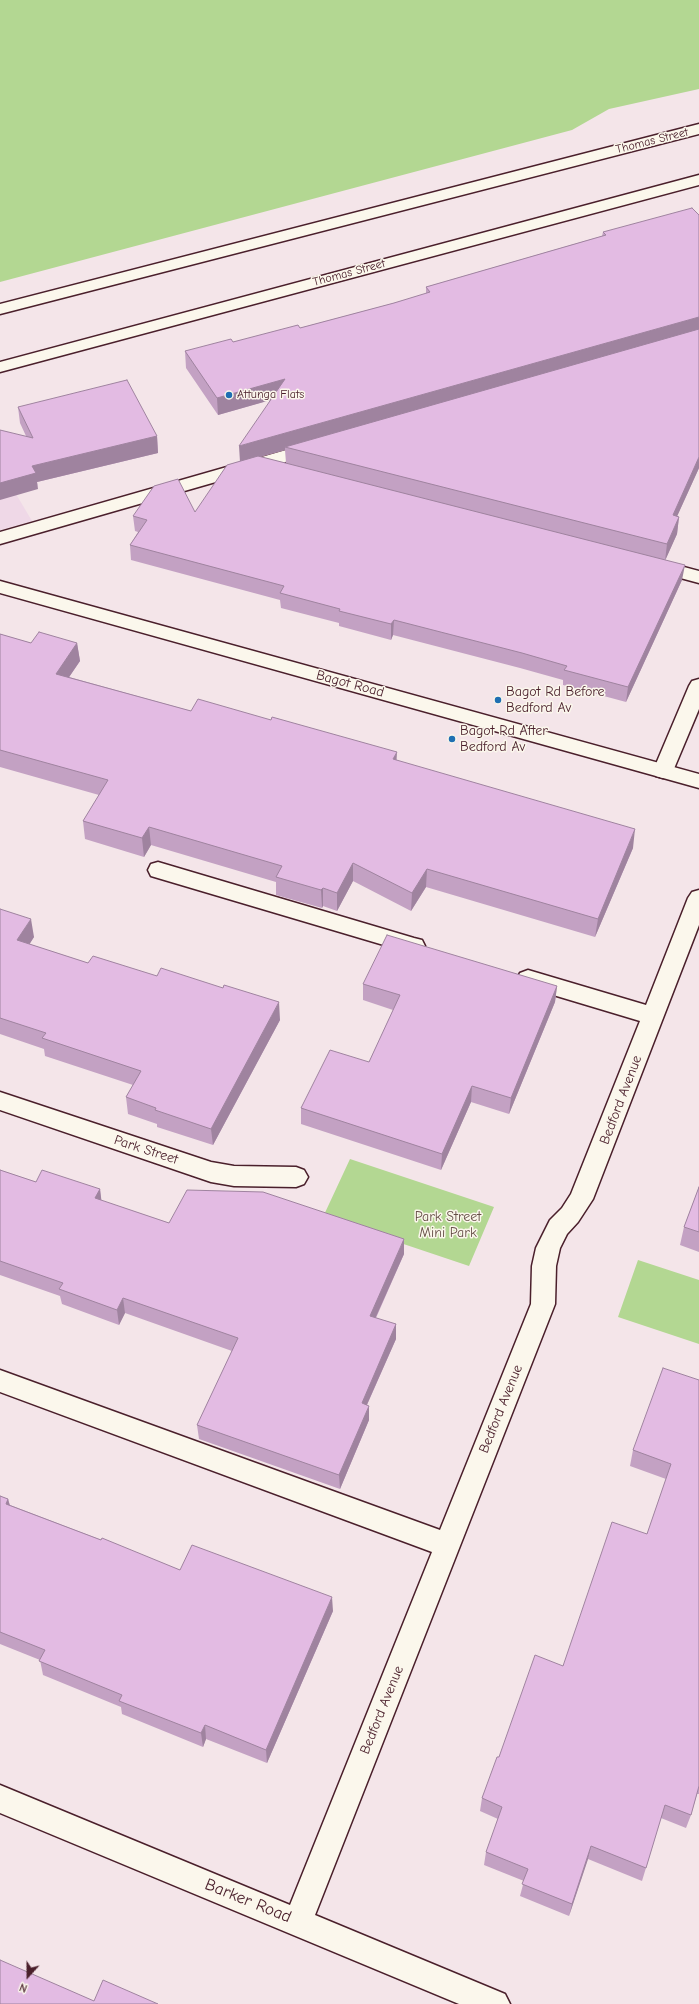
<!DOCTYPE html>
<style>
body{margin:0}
#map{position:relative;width:699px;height:2004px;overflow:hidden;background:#f4e5e9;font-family:"Comic Neue",sans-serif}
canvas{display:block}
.north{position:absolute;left:8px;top:1956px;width:40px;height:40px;-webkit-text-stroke:3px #fbf7ec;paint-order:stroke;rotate:201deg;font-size:11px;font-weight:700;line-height:16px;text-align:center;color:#4a1f2b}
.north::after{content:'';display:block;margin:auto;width:14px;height:18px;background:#4a1f2b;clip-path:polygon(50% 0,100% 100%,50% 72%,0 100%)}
</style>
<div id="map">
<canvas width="699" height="2004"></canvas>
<div class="north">N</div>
</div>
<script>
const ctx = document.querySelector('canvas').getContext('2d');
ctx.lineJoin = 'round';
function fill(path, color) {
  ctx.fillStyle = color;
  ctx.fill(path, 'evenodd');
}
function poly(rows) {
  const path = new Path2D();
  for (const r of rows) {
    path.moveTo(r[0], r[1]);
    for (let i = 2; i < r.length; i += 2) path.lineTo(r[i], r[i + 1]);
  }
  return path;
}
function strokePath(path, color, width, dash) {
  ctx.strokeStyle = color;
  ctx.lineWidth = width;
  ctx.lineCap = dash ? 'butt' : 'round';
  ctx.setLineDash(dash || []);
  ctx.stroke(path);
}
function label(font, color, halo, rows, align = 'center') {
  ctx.font = font + ' "Comic Neue",sans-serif';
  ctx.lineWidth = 3;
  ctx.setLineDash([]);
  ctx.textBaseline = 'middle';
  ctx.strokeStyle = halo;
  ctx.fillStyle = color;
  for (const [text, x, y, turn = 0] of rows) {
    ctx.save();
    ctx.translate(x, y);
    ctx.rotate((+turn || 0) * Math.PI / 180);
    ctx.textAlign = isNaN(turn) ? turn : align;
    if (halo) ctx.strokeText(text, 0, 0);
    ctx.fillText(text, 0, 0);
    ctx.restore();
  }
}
fill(poly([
 [0,467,32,521,0,530]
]), '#efd8e7');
fill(poly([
 [0,0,699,0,699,89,609,109,572,130,0,282],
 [350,1159,494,1207,469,1266,323,1217],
 [638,1260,699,1280,699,1344,618,1317]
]), '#b3d792');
const minor = poly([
 [314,442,320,444,323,448,320,452,0,544,0,532,314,442],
 [654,559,699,571,699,583,647,569,645,565,647,561,654,559],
 [699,679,699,709,673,771,670,776,663,778,656,776,653,771,689,686,692,681,699,679],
 [158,862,414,938,422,940,425,946,422,952,414,954,151,876,148,870,151,864,158,862],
 [699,890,699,925,593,1199,578,1222,567,1234,560,1248,556,1266,555,1304,315,1915,505,1994,510,2004,459,2004,0,1813,0,1785,290,1905,432,1552,0,1392,0,1370,440,1530,531,1304,532,1266,536,1248,550,1220,562,1208,571,1194,640,1021,520,985,517,979,520,973,528,970,646,1005,688,898,692,892,699,890],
 [0,1092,211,1162,234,1166,296,1167,304,1170,308,1177,304,1184,296,1187,234,1186,211,1182,0,1110,0,1092]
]);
const major = poly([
 [699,124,699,134,0,314,0,304,699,124],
 [699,175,699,185,0,372,0,362,699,175],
 [0,581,699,774,699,788,0,593,0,581]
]);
strokePath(minor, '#4a1f2b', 3);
strokePath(major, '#4a1f2b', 3);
fill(minor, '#fbf7ec');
fill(major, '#fbf7ec');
fill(poly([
 [699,215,699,468,677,516,679,517,677,534,665,560,682,580,626,702,563,685,563,680,520,668,393,635,391,640,339,626,339,623,281,608,280,600,131,560,130,545,138,532,135,531,133,516,195,512,240,462,270,400,218,415,186,368,185,351,233,342,300,328,394,303,426,294,426,287,602,236,603,232],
 [285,450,286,463,260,457],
 [18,407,157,436,158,453,37,482,38,489,26,436,20,423],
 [0,634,31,643,77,643,80,661,69,677,191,711,396,760,633,848,595,937,426,887,411,911,353,881,337,911,323,906,322,908,276,895,276,882,151,845,144,857,85,839,83,821,99,795,0,767],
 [0,909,34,937,29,944,88,963,280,1020,213,1145,157,1127,157,1124,128,1114,126,1097,133,1085,45,1056,44,1049,0,1034],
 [363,984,557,986,555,1002,509,1114,471,1102,441,1170,301,1124,301,1108,369,1062,393,1010,363,1000],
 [0,1170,36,1182,100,1189,101,1201,169,1223,404,1254,376,1318,396,1324,396,1339,367,1405,369,1420,340,1489,199,1439,197,1425,232,1351,125,1313,119,1325,62,1304,60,1296,0,1275],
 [699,1187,699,1252,680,1245,684,1227],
 [699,1380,699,1794,697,1794,691,1815,686,1828,661,1818,642,1881,588,1859,569,1916,520,1896,524,1881,484,1865,486,1852,498,1819,480,1811,482,1798,499,1757,563,1666,647,1534,666,1479,630,1466,633,1450],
 [0,1496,8,1499,10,1505,180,1570,333,1611,267,1763,206,1739,203,1747,122,1714,121,1707,43,1675,40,1660,0,1644]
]), '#c3a1c3');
fill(poly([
 [699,317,699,333,285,447,285,450,240,462,239,446],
 [285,379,285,396,218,415,217,398],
 [157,436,158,453,37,482,38,489,0,500,0,483,32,466],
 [699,457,699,468,670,532,673,515],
 [679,517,677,534,665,561,667,544],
 [685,565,682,580,626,702,628,687],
 [394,620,393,635,391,640,391,624],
 [77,643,80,661,59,692,56,674],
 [397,752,396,770,393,759],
 [149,827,151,845,144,857,142,838],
 [635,829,633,848,595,937,598,919],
 [353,863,353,881,337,911,337,893],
 [427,869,426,887,411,911,412,893],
 [323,888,323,906,322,908,321,890],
 [31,919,34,937,21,958,17,940],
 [557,986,555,1002,509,1114,511,1098],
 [279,1002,280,1020,213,1145,211,1129],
 [472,1086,471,1102,441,1170,442,1154],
 [100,1189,102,1205,95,1198],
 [404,1239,404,1254,370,1330,370,1316],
 [123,1298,125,1313,119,1325,117,1310],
 [396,1324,396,1339,361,1418,362,1403],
 [369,1406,369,1420,340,1489,339,1475],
 [8,1499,12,1515,6,1504],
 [332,1597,333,1611,267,1763,266,1750],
 [205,1725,206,1739,203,1747,201,1733],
 [591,1846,588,1859,569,1916,572,1904]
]), '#9f839f');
const building = poly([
 [692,208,699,215,699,317,239,446,285,379,217,398,185,351,231,339,233,342,298,325,300,328,394,303,430,292,426,287,606,235,603,232,692,208],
 [699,329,699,457,673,515,679,517,667,544,285,447,699,329],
 [127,380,157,436,32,466,36,473,0,483,0,430,33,438,18,407,127,380],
 [258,456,685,565,628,687,564,670,567,666,522,653,394,620,391,624,339,611,340,609,280,593,284,586,130,545,147,520,133,516,154,486,178,479,195,512,227,465,258,456],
 [39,632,77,643,56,674,191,711,198,699,271,720,272,717,397,752,393,759,635,829,598,919,427,869,412,893,353,863,337,893,323,888,321,890,276,877,282,866,149,827,142,838,83,821,108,780,0,750,0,634,31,643,39,632],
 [0,909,31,919,17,940,88,963,93,956,157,976,161,968,223,988,224,985,279,1002,211,1129,155,1110,156,1108,126,1097,141,1071,42,1038,46,1033,0,1018,0,909],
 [387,935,557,986,511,1098,472,1086,442,1154,301,1108,330,1050,369,1062,400,995,363,984,387,935],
 [0,1170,36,1182,42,1170,100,1189,95,1198,169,1223,187,1190,263,1192,404,1239,370,1316,396,1324,362,1403,369,1406,339,1475,197,1425,238,1338,123,1298,117,1310,59,1289,63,1283,0,1261,0,1170],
 [699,1187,699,1232,684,1227,699,1187],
 [663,1368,699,1380,699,1786,691,1815,665,1805,646,1868,591,1846,572,1904,522,1884,528,1869,486,1852,502,1807,482,1798,497,1757,499,1757,535,1655,563,1666,612,1522,647,1534,671,1464,633,1450,663,1368],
 [0,1496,8,1499,6,1504,101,1540,102,1538,180,1570,192,1545,332,1597,266,1750,205,1725,201,1733,119,1701,122,1695,39,1661,45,1650,0,1632,0,1496],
 [0,1960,94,2001,103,1980,158,2004,0,2004,0,1960]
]);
fill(building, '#e3bbe3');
strokePath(building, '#9f839f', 1);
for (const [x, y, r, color] of [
 [229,395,4,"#1f6fb2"],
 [498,700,4,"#1f6fb2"],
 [452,739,4,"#1f6fb2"]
]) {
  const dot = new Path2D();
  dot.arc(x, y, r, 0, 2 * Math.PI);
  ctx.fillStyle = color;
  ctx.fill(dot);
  strokePath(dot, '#fbf7ec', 1.5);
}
label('12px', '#4a1f2b', '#fbf7ec', [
 ["Thomas Street",652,141,-14],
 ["Thomas Street",349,273,-15]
]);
label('12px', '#4a1f2b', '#fbf7ec', [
 ["Attunga Flats",237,395]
], 'left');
label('14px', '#4a1f2b', '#fbf7ec', [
 ["Bagot Road",350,684,15],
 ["Bedford Avenue",621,1100,-69],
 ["Park Street",146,1150,18],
 ["Bedford Avenue",501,1409,-68],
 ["Bedford Avenue",382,1710,-68]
]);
label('14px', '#4a1f2b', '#fbf7ec', [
 ["Bagot Rd Before",506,692],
 ["Bedford Av",506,708],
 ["Bagot Rd After",460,731],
 ["Bedford Av",460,747]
], 'left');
label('14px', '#644d45', '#fbf7ec', [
 ["Park Street",448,1217],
 ["Mini Park",448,1233]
]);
label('17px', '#4a1f2b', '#fbf7ec', [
 ["Barker Road",248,1901,22]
]);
</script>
